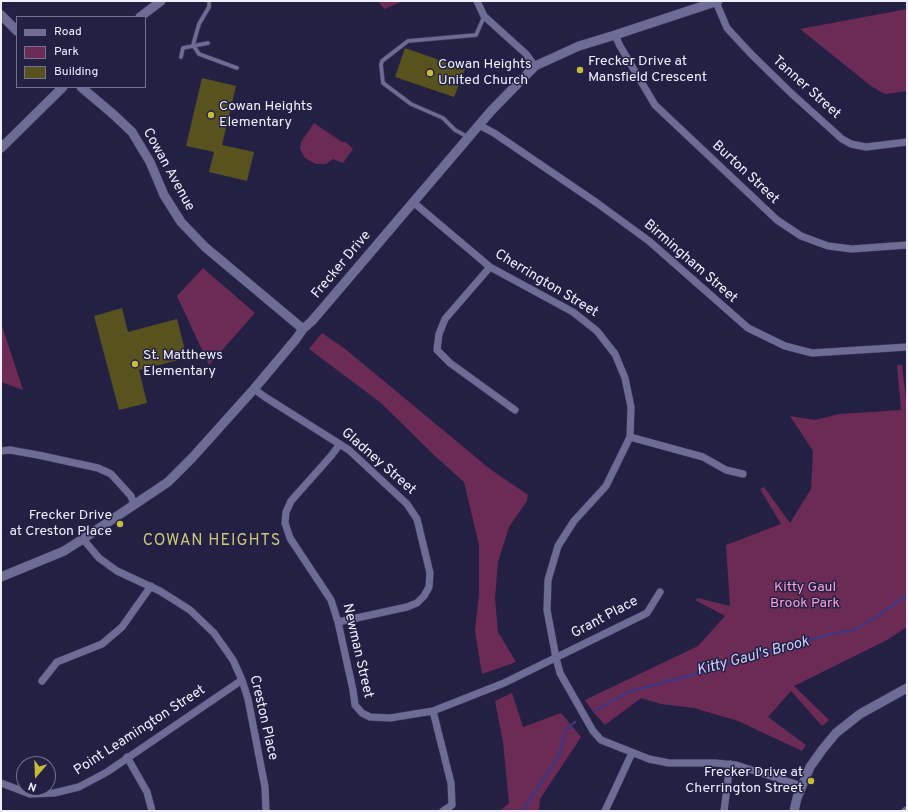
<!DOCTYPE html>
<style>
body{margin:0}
#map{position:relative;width:908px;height:812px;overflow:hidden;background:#232044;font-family:Overpass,sans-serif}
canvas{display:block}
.frame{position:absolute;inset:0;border:2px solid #efeffe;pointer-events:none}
.legend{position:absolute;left:16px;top:16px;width:130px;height:72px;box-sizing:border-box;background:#232044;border:1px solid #75738e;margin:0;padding:5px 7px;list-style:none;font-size:12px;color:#efeffe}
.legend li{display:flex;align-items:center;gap:8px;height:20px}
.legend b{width:20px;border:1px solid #75738e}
.north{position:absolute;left:16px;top:756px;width:40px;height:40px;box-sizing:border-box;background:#232044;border:1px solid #75738e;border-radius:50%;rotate:199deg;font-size:11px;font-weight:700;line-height:16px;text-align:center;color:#efeffe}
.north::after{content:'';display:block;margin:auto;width:14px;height:18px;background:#c7bb3c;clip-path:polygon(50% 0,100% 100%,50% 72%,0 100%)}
</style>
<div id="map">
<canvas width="908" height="812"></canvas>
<div class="frame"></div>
<ul class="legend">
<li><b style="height:5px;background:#6c6c96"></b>Road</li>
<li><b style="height:11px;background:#6c2b54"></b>Park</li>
<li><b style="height:11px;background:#58531e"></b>Building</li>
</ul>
<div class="north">N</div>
</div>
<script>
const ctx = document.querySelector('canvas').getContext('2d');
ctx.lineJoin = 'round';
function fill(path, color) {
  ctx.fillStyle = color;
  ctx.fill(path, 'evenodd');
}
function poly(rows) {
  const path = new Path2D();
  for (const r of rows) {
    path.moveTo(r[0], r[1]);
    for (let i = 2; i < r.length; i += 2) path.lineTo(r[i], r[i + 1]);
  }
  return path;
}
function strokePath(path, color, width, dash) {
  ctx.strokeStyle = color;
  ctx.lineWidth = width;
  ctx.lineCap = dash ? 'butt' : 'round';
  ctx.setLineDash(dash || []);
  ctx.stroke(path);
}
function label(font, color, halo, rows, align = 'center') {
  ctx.font = font + ' Overpass,sans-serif';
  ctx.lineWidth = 3;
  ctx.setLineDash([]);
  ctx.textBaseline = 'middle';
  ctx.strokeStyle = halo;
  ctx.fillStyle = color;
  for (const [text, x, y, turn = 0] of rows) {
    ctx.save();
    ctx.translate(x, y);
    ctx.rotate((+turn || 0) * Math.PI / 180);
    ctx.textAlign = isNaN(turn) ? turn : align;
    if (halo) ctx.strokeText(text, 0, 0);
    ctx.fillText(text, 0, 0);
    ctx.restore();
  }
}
fill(poly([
 [378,1,404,1,384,9],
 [907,9,907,91,885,94,871,86,800,29],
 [314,123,342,142,346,142,353,149,343,163,333,159,326,164,316,164,305,158,300,149,301,142],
 [203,268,255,313,209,365,177,296],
 [1,323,23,390,1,382],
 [322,333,344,348,490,469,528,495,527,501,509,527,498,562,495,598,498,632,516,662,482,674,475,631,479,594,479,545,464,482,435,456,381,403,309,349],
 [897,365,902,365,907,408,907,627,887,640,794,686,829,720,822,726,791,691,768,717,806,745,802,751,738,721,694,708,661,704,641,698,605,725,594,713,585,700,698,646,725,616,695,600,698,598,730,606,726,545,781,524,760,489,764,487,790,523,811,489,813,451,790,416,815,420,839,414,901,410],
 [512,693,523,727,561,713,581,737,540,799,539,811,500,811,509,803,503,742,495,701]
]), '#6c2b54');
strokePath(poly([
 [595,711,628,692,702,672,776,649,831,634,854,630,873,619,907,595],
 [522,811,559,755,566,730,575,722]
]), '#3e3681', 2.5);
fill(poly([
 [405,48,465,69,454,97,395,77],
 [202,78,236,86,222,145,254,152,247,181,209,172,214,152,186,146],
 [122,308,128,332,177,319,187,358,139,370,147,403,119,410,94,316]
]), '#58531e');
const service = poly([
 [209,1,209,7,199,24,193,45,199,54,237,68],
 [181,57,183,48,208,43],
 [468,137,455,130,443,118,411,104,383,83,381,65,382,61,408,41,476,35,484,17]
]);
const minor = poly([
 [477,1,484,16,526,54,535,66],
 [716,2,727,28,751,54,791,93,842,139,851,144,866,147,907,142],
 [615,35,620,46,655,105,777,220,801,236,828,246,852,249,907,245],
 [479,125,494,133,597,203,649,241,748,328,785,346,812,353,907,347],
 [413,202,490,267,573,312,597,331,615,354,625,378,631,407,630,437,606,486,574,521,558,546,548,580,547,610,556,658,560,673,593,731,601,740,649,759,669,763,715,763,736,765,802,786],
 [490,267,445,319,439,334,437,350,450,363,515,410],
 [254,389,265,397,349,450,407,504,417,519,430,573,429,587,424,596,417,603,407,607,338,622],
 [630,437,703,457,726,470,743,474],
 [340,444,331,456,291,501,286,512,285,523,290,538,331,600,338,622,353,690,355,705,362,713,370,717,390,718,433,711,504,683,647,613,660,592],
 [1,451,10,450,38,455,98,468,111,474,131,496,134,504],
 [83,539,99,558,117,571,160,591,190,610,214,633,233,660,242,680,248,699,265,787,266,811],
 [42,681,57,662,102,644,122,627,151,586],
 [433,711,451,783,452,805,443,811],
 [127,757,147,792,152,811],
 [1,783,30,794,54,793,79,787,107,772,242,680],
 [605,811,632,753],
 [724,811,730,764],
 [905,811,907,810]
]);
const tertiary = poly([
 [1,15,17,31],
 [140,17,161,1],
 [81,87,114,115,132,132,150,162,164,195,181,222,205,247,303,329],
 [1,148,63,87],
 [1,577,64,551,83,539,168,482,192,458,254,389,296,339,303,329,312,321,491,111,535,66,579,46,615,35,718,1],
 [794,811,797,798,810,767,822,750,836,733,860,714,907,688]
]);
strokePath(service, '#3f3b58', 5);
strokePath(minor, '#3f3b58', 8);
strokePath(tertiary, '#3f3b58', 10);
strokePath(service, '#6c6c96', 3.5);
strokePath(minor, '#6c6c96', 7);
strokePath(tertiary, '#6c6c96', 9);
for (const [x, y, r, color] of [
 [580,70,4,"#c7bb3c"],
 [430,73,4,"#c7bb3c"],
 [211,115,4,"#c7bb3c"],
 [135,364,4,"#c7bb3c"],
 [120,524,4,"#c7bb3c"],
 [811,781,4,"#c7bb3c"]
]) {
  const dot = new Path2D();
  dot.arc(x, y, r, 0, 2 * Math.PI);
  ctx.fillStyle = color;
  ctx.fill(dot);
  strokePath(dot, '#232044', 1.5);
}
label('14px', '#efeffe', '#232044', [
 ["Frecker Drive at",588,62],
 ["Mansfield Crescent",588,78],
 ["Cowan Heights",438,65],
 ["United Church",438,81],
 ["Cowan Heights",219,107],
 ["Elementary",219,123],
 ["St. Matthews",143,356],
 ["Elementary",143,372],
 ["Frecker Drive",112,516,"right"],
 ["at Creston Place",112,532,"right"],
 ["Frecker Drive at",803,773,"right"],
 ["Cherrington Street",803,789,"right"]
], 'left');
label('14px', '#efeffe', '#232044', [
 ["Tanner Street",806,88,42],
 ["Cowan Avenue",168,170,61],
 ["Burton Street",745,173,43],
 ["Birmingham Street",690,262,41],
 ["Frecker Drive",342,265,-50],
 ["Cherrington Street",546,284,31],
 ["Gladney Street",378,462,41],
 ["Grant Place",605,618,-28],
 ["Newman Street",357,651,77],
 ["Creston Place",263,718,77],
 ["Point Leamington Street",140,731,-33]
]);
label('14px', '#f9a1d5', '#232044', [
 ["Kitty Gaul",805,588],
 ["Brook Park",805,604]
]);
label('italic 15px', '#cecffb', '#232044', [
 ["Kitty Gaul's Brook",753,657,-15]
]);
ctx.letterSpacing = '1px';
label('16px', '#cdc779', '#232044', [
 ["COWAN HEIGHTS",212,542]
]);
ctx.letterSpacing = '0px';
</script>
